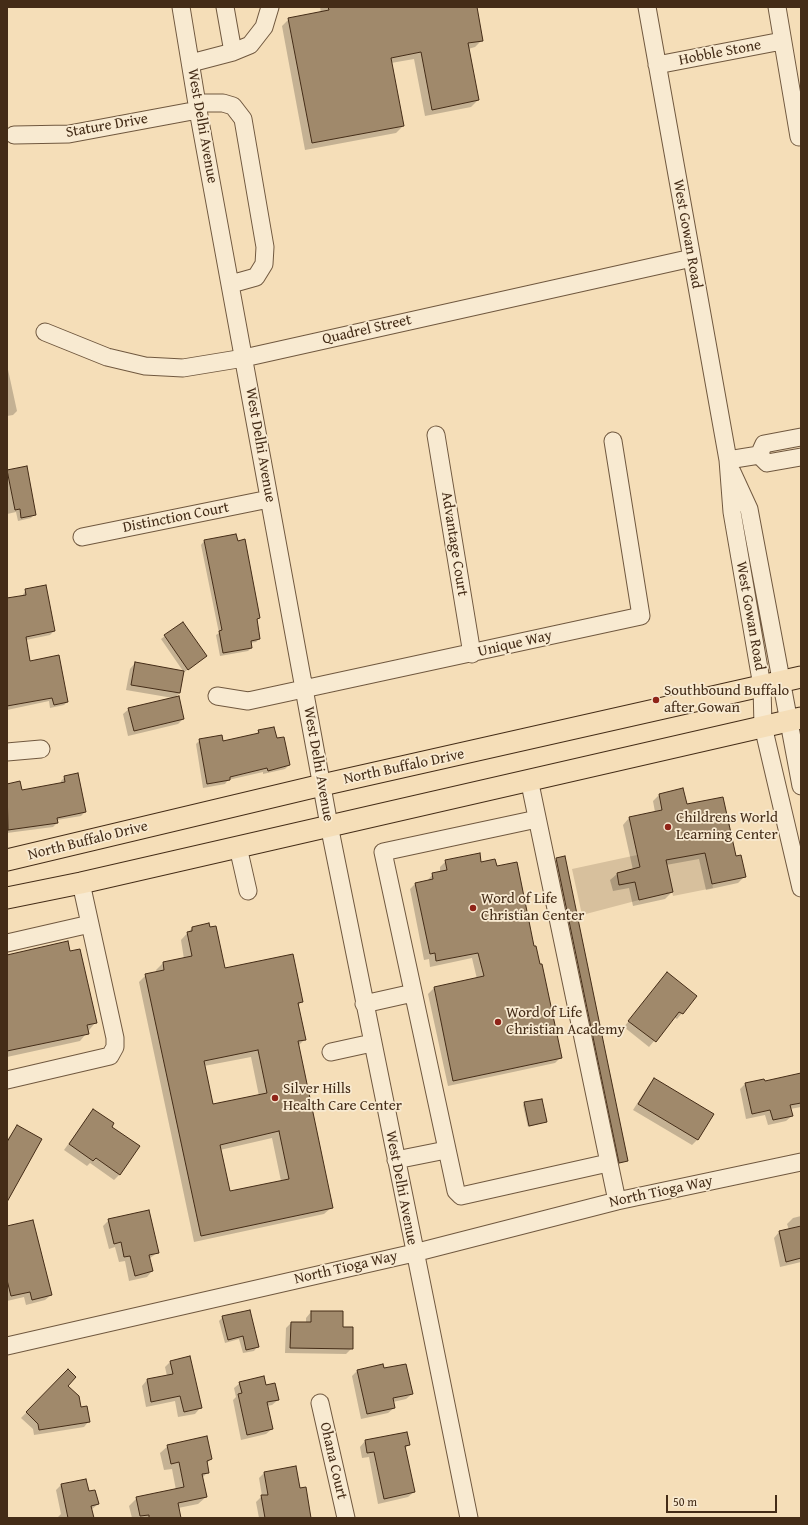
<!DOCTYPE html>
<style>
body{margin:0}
#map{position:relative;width:808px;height:1525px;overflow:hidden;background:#f5deb8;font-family:"Gentium Book Plus",serif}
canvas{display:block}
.frame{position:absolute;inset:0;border:8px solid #442c17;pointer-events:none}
.scale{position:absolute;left:666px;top:1495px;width:111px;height:18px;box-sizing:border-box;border:2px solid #442c17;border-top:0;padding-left:5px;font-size:12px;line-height:14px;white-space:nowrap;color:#442c17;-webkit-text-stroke:3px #f8ead1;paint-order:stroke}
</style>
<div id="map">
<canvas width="808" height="1525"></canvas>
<div class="frame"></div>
<div class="scale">50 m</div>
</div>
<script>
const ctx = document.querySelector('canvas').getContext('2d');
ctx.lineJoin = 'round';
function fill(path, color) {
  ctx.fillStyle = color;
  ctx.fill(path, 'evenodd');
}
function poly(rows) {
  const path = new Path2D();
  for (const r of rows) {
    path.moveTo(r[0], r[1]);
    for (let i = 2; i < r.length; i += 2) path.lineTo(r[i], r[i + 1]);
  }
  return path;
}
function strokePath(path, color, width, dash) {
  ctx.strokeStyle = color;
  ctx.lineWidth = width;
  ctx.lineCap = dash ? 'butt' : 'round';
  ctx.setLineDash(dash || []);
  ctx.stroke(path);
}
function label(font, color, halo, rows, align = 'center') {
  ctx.font = font + ' "Gentium Book Plus",serif';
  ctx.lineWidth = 3.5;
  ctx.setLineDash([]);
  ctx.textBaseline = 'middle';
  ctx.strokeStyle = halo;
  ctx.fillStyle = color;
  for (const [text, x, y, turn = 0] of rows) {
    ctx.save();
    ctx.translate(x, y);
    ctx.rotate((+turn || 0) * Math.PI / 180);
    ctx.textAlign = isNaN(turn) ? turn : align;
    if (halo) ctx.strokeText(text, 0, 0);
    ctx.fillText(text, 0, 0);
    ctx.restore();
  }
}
fill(poly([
 [701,831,713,888,673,896,661,840],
 [637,855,642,877,639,900,582,915,572,869]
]), '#d7c09d');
fill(poly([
 [320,7,476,7,482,40,475,47,468,49,478,100,471,107,425,116,414,59,391,63,403,126,396,133,305,150,282,26,289,19,321,13],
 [7,365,17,411,13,415,7,416],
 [26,467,35,514,31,518,18,521,16,512,7,514,7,471],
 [204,541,259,618,256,620,259,639,256,642,250,643,251,648,248,651,220,656,216,635,219,633,201,545],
 [26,590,54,631,50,635,26,640,7,647,7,599,22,596],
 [165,636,206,656,183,673,180,693,174,698,183,719,178,724,128,736,123,714,129,709,173,698,126,690,130,669,135,663,183,671,161,639],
 [7,668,67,702,64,705,50,708,49,701,7,710],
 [259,731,276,739,289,765,285,769,263,774,263,772,228,780,225,784,203,788,196,744,200,740,222,742,256,734],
 [65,777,85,812,81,816,57,820,57,823,53,827,7,833,7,785,20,782,21,791,61,784,61,781],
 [659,795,686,806,744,877,738,883,706,890,699,859,666,865,672,892,665,899,633,906,629,888,613,891,610,880,617,874,633,870,623,825,629,818,655,812,653,801],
 [564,857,627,1161,618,1164,555,861],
 [446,861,481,863,496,867,533,947,561,1057,555,1063,448,1086,428,994,434,988,477,979,472,958,430,967,429,959,424,960,410,889,416,883,427,881,433,874,440,872,440,867],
 [209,924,224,970,302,1001,298,1006,305,1039,298,1046,332,1207,324,1214,194,1242,139,982,146,975,157,973,156,970,163,963,184,959,181,940,192,928],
 [251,1057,259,1096,212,1105,204,1066],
 [272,1138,281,1181,229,1192,220,1150],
 [70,952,95,1023,80,1041,7,1057,7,956],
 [667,973,696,996,677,1019,674,1017,649,1047,624,1027],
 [801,1077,801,1107,790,1109,792,1116,786,1121,768,1125,765,1115,746,1119,740,1089,745,1084],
 [654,1079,713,1114,697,1140,692,1145,633,1110,649,1085],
 [524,1103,546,1122,528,1127,523,1105],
 [93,1110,111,1127,120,1174,114,1180,90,1163,87,1166,64,1150],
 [17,1126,7,1200,7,1140],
 [801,1216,801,1262,780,1267,774,1238,779,1232,789,1230,787,1224,793,1218],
 [109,1220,158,1252,149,1259,152,1271,147,1277,129,1281,125,1261,119,1262,115,1247,109,1249,103,1226],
 [7,1227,51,1295,45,1300,26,1305,24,1297,7,1301],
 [311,1312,342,1328,352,1348,346,1354,285,1353,286,1328,291,1323,306,1323,306,1318],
 [223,1317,257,1347,254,1351,243,1353,239,1339,225,1343,219,1321],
 [170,1362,200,1408,195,1414,178,1417,175,1401,146,1407,142,1386,147,1380,167,1376,165,1367],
 [383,1369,412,1394,406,1399,393,1402,394,1408,388,1413,361,1419,352,1376,358,1370],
 [68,1370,67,1386,89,1421,84,1427,34,1435,33,1429,21,1418],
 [240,1383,265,1386,278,1400,272,1405,267,1406,272,1429,266,1434,241,1440,233,1400,236,1397,234,1388],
 [407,1433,409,1444,405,1449,414,1492,408,1497,378,1504,369,1457,362,1458,360,1447,365,1441],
 [168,1446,211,1459,206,1464,208,1472,202,1478,206,1497,198,1504,178,1508,180,1518,132,1518,129,1506,137,1498,176,1490,172,1469,164,1470,160,1453],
 [296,1467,299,1489,310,1518,259,1518,256,1502,262,1496,259,1478,264,1473],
 [61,1485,88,1492,98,1504,91,1510,93,1518,57,1518,61,1514,56,1490]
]), '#0003');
const building = poly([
 [328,7,477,7,483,41,468,43,479,100,432,110,421,52,391,58,404,126,312,143,288,18,329,10,328,7],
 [27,466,36,515,21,518,20,509,15,510,7,470,27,466],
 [236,534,238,541,245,539,260,618,257,619,260,639,251,641,252,648,223,653,219,631,222,630,204,540,236,534],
 [46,585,55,631,26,637,30,661,59,655,68,702,54,705,52,698,7,706,7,598,26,595,25,589,46,585],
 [183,622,207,656,188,670,164,635,183,622],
 [135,662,184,671,180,693,131,685,135,662],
 [179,696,184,719,134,731,128,708,179,696],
 [274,727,277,738,284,737,290,765,268,771,267,768,230,777,230,780,207,784,199,739,222,735,223,741,259,733,258,730,274,727],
 [78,773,86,812,57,818,58,823,8,830,7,784,20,781,22,790,65,782,64,776,78,773],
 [683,788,687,804,723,797,736,856,741,855,746,877,712,884,705,853,666,860,673,892,639,900,635,882,619,885,617,873,640,867,629,817,662,810,659,794,683,788],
 [480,853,481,862,495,859,497,866,517,862,534,946,536,946,540,964,542,964,562,1058,453,1081,434,987,484,976,478,953,436,961,435,953,430,954,415,883,433,879,432,873,447,870,445,860,480,853],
 [565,856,628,1161,619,1163,556,858,565,856],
 [209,923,210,927,216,926,225,968,293,954,303,1002,298,1003,306,1040,298,1041,333,1208,201,1236,145,974,164,970,163,962,192,956,187,932,192,931,192,927,209,923],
 [258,1050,267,1093,213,1104,204,1061,258,1050],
 [279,1131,289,1179,230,1191,220,1145,279,1131],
 [68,941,70,951,80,949,97,1023,87,1025,89,1034,7,1051,7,955,68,941],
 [667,972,697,996,683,1014,679,1012,656,1042,628,1021,667,972],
 [801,1073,801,1103,790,1105,793,1116,773,1120,770,1110,752,1114,745,1083,764,1079,765,1081,801,1073],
 [654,1078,714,1114,698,1140,638,1104,654,1078],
 [542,1099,547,1122,529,1126,524,1102,542,1099],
 [93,1109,114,1123,112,1127,140,1146,120,1175,96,1158,93,1161,69,1144,93,1109],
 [17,1125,42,1139,7,1202,7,1142,17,1125],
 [149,1210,159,1253,149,1255,153,1271,135,1276,130,1256,124,1257,121,1242,114,1244,108,1219,149,1210],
 [33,1220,52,1295,32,1300,30,1292,11,1296,7,1280,7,1226,33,1220],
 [801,1226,801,1258,786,1262,779,1231,801,1226],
 [250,1310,259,1347,246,1350,243,1336,228,1340,222,1316,250,1310],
 [311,1311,343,1311,343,1327,353,1327,353,1349,290,1348,291,1322,311,1322,311,1311],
 [190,1356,202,1408,184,1412,180,1396,151,1402,147,1379,173,1374,170,1361,190,1356],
 [383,1364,384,1368,406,1364,413,1394,393,1398,395,1408,367,1414,357,1370,383,1364],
 [68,1369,76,1377,68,1386,79,1396,81,1407,87,1406,90,1422,39,1430,38,1424,26,1412,68,1369],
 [264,1376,266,1385,275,1383,279,1400,267,1402,273,1429,247,1435,238,1394,242,1393,239,1382,264,1376],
 [407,1432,410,1445,405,1446,415,1492,384,1499,374,1452,367,1453,365,1440,407,1432],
 [207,1436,212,1459,207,1461,209,1473,202,1474,207,1497,178,1503,181,1518,149,1518,149,1515,140,1516,136,1497,184,1487,179,1462,171,1464,167,1445,207,1436],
 [296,1466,300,1488,306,1487,311,1518,265,1518,261,1495,268,1495,264,1472,296,1466],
 [86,1479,89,1491,95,1490,99,1504,91,1506,94,1518,68,1518,61,1484,86,1479]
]);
fill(building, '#a0896b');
strokePath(building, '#442c17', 1);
const minor = poly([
 [181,7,198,110,329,825,469,1518],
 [225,7,233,52],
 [647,7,728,460,732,512,762,686,763,726,801,888],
 [777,7,799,137],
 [191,63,233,52,250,45,264,27,270,7],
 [657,65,782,41],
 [197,103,223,103,233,106,243,119,265,247,264,264,256,277,231,284],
 [14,135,69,134,198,110],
 [45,332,107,357,145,366,183,368,244,358,692,258],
 [436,435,472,654],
 [759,455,764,444,801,437],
 [759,455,767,463,801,457],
 [728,460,759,455],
 [732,472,749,509,801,786],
 [82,537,269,499],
 [217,696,248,701,641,616,613,441],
 [7,752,41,749],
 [529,779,617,1201],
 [537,819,383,852,456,1191,461,1196,608,1163],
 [238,847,248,891],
 [7,943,90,924],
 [364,1004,413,993],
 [331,1052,372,1043],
 [7,1080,110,1056,115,1047,115,1038,81,883],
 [396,1160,446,1150],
 [7,1346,414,1253,617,1201,801,1162],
 [320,1403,346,1518]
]);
const major = poly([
 [7,860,322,785,801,677],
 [7,898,81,883,801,718]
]);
strokePath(minor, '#70583f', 19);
strokePath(major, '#442c17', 23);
strokePath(minor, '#f8ead1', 17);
strokePath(major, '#f5deb8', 21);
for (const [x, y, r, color] of [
 [656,700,4,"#8f2418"],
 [668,827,4,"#8f2418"],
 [473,908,4,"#8f2418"],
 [498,1022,4,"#8f2418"],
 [275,1098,4,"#8f2418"]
]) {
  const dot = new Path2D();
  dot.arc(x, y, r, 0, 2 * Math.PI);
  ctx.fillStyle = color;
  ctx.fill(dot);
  strokePath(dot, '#f8ead1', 1.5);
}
label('15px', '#442c17', '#f8ead1', [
 ["Hobble Stone",720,53,-11],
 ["Stature Drive",107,126,-10],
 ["West Delhi Avenue",202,126,80],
 ["West Gowan Road",687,234,80],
 ["Quadrel Street",367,330,-13],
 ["West Delhi Avenue",260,445,80],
 ["Distinction Court",176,518,-11],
 ["Advantage Court",454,544,81],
 ["West Gowan Road",750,616,80],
 ["Unique Way",515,644,-13],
 ["West Delhi Avenue",318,764,80],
 ["North Buffalo Drive",404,767,-12],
 ["North Buffalo Drive",88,841,-14],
 ["West Delhi Avenue",401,1188,79],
 ["North Tioga Way",661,1192,-12],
 ["North Tioga Way",346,1268,-13],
 ["Ohana Court",333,1461,77]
]);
label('15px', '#442c17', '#f8ead1', [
 ["Southbound Buffalo",664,691],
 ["after Gowan",664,708],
 ["Childrens World",676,818],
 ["Learning Center",676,835],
 ["Word of Life",481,899],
 ["Christian Center",481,916],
 ["Word of Life",506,1013],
 ["Christian Academy",506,1030],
 ["Silver Hills",283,1089],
 ["Health Care Center",283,1106]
], 'left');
</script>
